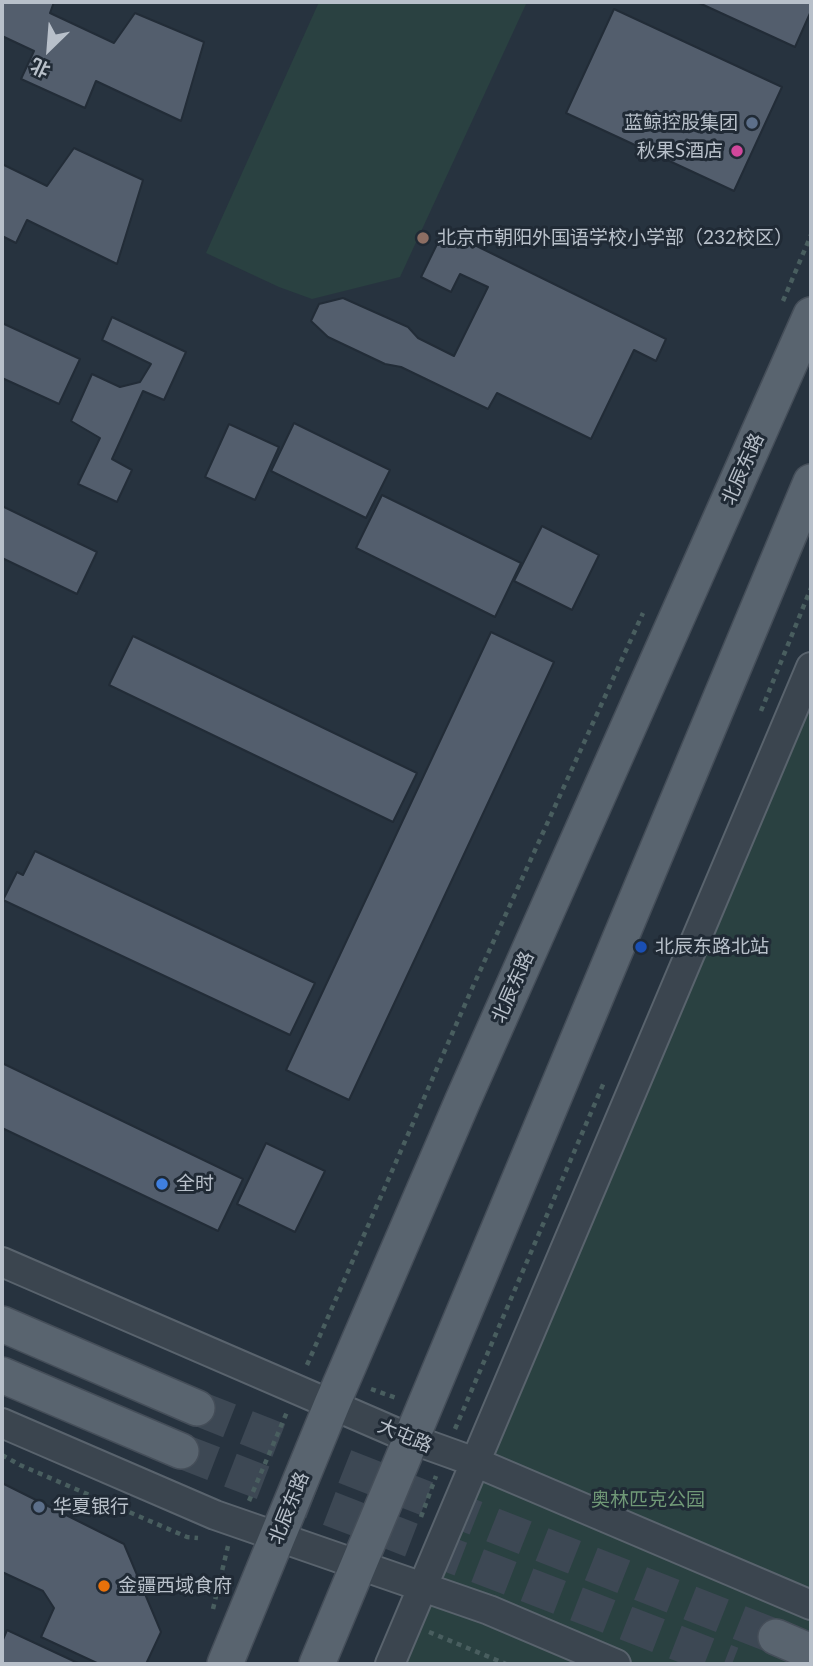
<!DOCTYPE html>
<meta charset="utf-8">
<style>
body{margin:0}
#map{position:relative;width:813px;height:1666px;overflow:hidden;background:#27333f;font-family:Lato,"Noto Sans SC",sans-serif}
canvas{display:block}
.frame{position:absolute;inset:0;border:4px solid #b8c0ca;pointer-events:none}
.north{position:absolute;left:14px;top:14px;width:70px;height:70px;-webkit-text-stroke:5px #202a35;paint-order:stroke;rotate:205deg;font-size:19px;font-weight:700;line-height:28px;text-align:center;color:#b8c0ca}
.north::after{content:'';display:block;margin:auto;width:24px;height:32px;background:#b8c0ca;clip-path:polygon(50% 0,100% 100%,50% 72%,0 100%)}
</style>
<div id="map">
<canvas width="813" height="1666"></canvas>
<div class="frame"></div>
<div class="north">北</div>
</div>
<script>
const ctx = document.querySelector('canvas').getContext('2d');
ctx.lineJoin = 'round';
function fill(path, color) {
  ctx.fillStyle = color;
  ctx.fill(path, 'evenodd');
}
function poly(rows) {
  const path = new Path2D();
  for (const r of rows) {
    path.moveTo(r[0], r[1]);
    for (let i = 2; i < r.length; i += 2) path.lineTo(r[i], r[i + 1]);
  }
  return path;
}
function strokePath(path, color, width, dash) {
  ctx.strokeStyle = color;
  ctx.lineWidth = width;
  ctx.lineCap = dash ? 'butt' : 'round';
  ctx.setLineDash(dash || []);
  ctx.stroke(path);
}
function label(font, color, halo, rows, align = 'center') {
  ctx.font = font + ' Lato,"Noto Sans SC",sans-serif';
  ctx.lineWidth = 6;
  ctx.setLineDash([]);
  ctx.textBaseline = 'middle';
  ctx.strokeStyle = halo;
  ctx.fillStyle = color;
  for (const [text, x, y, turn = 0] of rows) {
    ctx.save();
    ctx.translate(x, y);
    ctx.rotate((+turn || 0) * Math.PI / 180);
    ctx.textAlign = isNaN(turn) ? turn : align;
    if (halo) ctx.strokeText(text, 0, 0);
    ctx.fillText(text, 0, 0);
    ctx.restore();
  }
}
fill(poly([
 [319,2,527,2,400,277,312,299,279,287,206,253],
 [811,689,811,1664,400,1664]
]), '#2a4141');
const building = poly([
 [2,2,54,2,50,13,114,43,135,13,204,42,181,121,96,81,85,108,21,79,34,51,2,36,2,2],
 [697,2,811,2,811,11,795,47,697,2],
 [614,9,782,87,734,191,566,113,614,9],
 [74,148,143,180,117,264,27,220,16,243,2,236,2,164,47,186,74,148],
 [444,230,666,339,656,361,634,350,591,439,497,393,488,409,401,367,385,364,328,337,311,321,319,304,343,298,408,327,418,338,454,356,488,287,460,274,451,292,421,277,444,230],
 [112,317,186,352,164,400,143,391,112,459,132,470,117,502,78,484,100,438,71,421,92,374,120,387,140,382,151,364,102,340,112,317],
 [2,323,80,359,59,404,2,378,2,323],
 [294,423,390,470,366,518,271,471,294,423],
 [229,424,279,447,255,500,205,477,229,424],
 [382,495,521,563,495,617,356,548,382,495],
 [2,506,97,552,77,594,2,558,2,506],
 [542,526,599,555,572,610,514,581,542,526],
 [491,632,554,662,349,1100,286,1070,491,632],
 [133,636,417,773,393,822,109,685,133,636],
 [35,851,315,983,290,1035,3,900,17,872,23,875,35,851],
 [2,1063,243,1179,218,1231,2,1128,2,1063],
 [266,1143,325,1171,295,1232,237,1204,266,1143],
 [2,1483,124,1544,161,1632,146,1664,99,1664,41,1637,54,1608,43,1591,2,1572,2,1483],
 [7,1630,80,1664,2,1664,2,1642,7,1630]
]);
fill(building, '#535e6d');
strokePath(building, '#222c37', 2);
strokePath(poly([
 [197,1408,776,1637],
 [181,1451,732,1664]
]), '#3d4854', 35, [35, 18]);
const minor = poly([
 [2,1262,411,1439,475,1462,811,1605],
 [2,1423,215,1515,489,1610,616,1664],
 [390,1664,811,667]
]);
const major = poly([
 [2,1324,197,1408],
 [2,1375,181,1451],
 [776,1637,811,1652],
 [225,1664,332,1404,463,1100,811,315],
 [317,1664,811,482]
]);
strokePath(minor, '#59636d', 32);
strokePath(major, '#454e59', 38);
strokePath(poly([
 [783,301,811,235],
 [761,711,811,588],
 [307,1365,470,993,643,613],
 [371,1389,399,1399],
 [455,1429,605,1080],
 [2,1455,20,1465,187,1537,198,1538],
 [249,1501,287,1412],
 [421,1517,436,1476],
 [213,1609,228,1546],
 [429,1632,506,1664]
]), '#495e5f', 4.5, [5, 5]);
strokePath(minor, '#3b454f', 28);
strokePath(major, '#59646f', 35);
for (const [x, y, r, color] of [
 [752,123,7,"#5c6f8a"],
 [737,151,7,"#d1479c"],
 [423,238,7,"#8d6e63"],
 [641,947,7,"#1a4fb4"],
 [162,1184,7,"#3f7fe0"],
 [39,1507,7,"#5c6f8a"],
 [104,1586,7,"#e8710a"]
]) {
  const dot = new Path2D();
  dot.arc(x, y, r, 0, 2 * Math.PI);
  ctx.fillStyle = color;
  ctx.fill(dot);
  strokePath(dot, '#202a35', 2.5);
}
label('19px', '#b8c0ca', '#202a35', [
 ["蓝鲸控股集团",738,123,"right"],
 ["秋果S酒店",723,151,"right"],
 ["北京市朝阳外国语学校小学部（232校区）",437,238],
 ["北辰东路北站",655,947],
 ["全时",176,1184],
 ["华夏银行",53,1507],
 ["金疆西域食府",118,1586]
], 'left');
label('19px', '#b8c0ca', '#202a35', [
 ["北辰东路",743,469,-66],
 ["北辰东路",513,987,-66],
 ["大屯路",405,1436,23],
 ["北辰东路",289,1508,-68]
]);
label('19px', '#709977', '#202a35', [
 ["奥林匹克公园",648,1500]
]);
</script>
